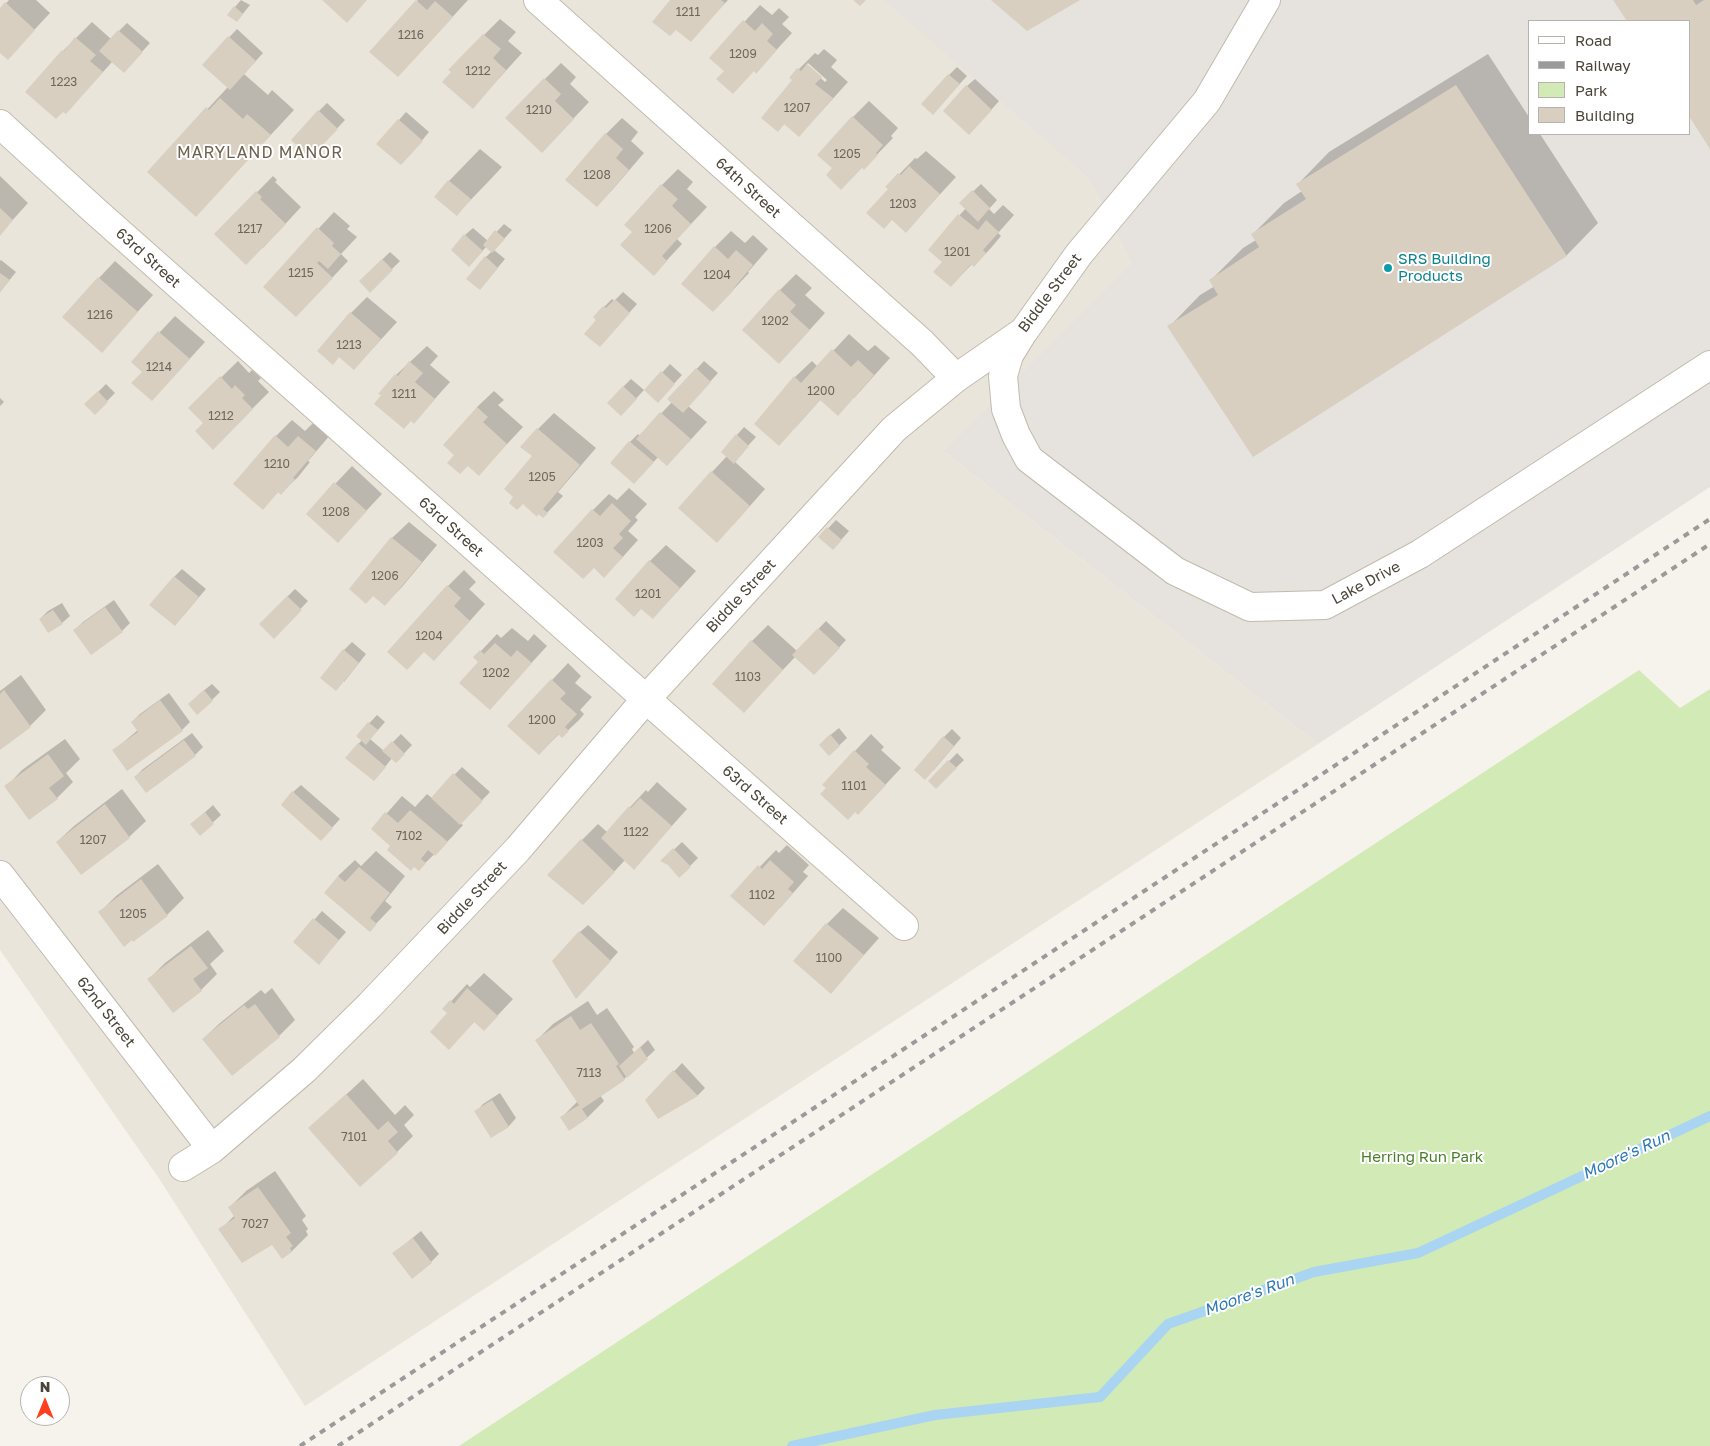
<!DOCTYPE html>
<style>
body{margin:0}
#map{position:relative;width:1710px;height:1446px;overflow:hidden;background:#f6f3ec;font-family:"Golos Text",sans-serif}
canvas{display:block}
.legend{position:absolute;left:1528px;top:20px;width:162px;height:115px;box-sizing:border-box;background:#fff;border:1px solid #b7b4b0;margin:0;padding:6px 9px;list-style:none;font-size:15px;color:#4b4439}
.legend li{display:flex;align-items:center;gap:10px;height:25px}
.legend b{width:25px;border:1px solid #b7b4b0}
.north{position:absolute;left:20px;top:1376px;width:50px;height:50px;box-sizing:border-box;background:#fff;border:1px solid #b7b4b0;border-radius:50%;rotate:0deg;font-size:14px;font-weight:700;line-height:20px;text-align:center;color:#4b4439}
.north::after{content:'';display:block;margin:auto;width:18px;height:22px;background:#fc3f1d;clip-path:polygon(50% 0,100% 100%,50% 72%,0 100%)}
</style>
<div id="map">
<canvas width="1710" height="1446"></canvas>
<ul class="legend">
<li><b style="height:6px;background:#fff"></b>Road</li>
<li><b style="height:6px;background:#9a9a9a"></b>Railway</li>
<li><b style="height:14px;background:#d2eab5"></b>Park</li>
<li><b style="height:14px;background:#d8cfc1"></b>Building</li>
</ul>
<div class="north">N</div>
</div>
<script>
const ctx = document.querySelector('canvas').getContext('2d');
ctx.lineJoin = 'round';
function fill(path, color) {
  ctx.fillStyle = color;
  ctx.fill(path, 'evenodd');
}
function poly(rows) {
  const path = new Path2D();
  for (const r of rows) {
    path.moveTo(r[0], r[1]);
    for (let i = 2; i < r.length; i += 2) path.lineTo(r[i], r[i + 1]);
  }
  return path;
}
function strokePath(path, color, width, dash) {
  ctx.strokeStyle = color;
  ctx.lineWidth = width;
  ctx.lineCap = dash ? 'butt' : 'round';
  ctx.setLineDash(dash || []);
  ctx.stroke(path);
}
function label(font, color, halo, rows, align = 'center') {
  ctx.font = font + ' "Golos Text",sans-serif';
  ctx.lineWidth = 4;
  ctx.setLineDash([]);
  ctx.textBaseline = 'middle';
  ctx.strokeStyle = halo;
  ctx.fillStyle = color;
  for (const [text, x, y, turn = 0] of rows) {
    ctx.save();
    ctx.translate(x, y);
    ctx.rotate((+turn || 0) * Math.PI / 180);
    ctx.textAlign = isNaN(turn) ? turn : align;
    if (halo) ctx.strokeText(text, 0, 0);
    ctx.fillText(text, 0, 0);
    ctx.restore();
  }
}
fill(poly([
 [0,0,885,0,1089,179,1131,263,943,451,1318,744,305,1406,158,1177,0,950]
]), '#eae5da');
fill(poly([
 [884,0,1710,0,1710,487,1318,744,943,451,1131,263,1089,179],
 [1529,21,1689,21,1689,134,1529,134]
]), '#e6e2dd');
fill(poly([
 [1639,670,1680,708,1710,689,1710,1446,459,1446]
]), '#d2eab5');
fill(poly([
 [9,0,36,0,50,13,8,58,0,51,0,10],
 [241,0,250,5,237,21,235,7],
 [418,0,468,0,414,59,371,52],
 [671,0,728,0,691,40],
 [1614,0,1710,0,1710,146,1689,114,1689,21,1628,21],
 [760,5,772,15,779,8,789,17,782,24,792,33,756,72,754,70,726,71,711,58],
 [500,19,516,32,508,41,522,53,473,107,484,35],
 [92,22,111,39,127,23,150,43,131,64,112,62,66,113,63,51],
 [237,29,263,53,244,74,268,95,272,90,294,110,196,215,149,172,228,87,203,65],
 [824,49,837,60,831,67,848,82,799,136,785,123,778,131,794,80,791,77,815,53,818,55],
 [808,63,827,80,825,82,806,65],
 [1488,54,1529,117,1529,134,1540,134,1598,223,1567,255,1253,456,1169,327,1200,295,1215,286,1211,280,1243,248,1256,240,1252,235,1284,203,1302,191,1298,184,1329,152],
 [561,63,576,77,570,84,589,102,558,135,545,79],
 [957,67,967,76,940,105,949,75],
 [975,79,999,101,977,126,967,86],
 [869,101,898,128,891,136,893,138,864,168,834,168,853,117],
 [327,103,345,120,310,157,319,111],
 [406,112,429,132,409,156,399,120],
 [622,118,638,132,631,141,644,153,613,189,597,206,606,134],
 [480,149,502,167,488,182,457,214,449,181],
 [926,151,956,177,906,231,890,189,887,187,915,158,917,159],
 [678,169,693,182,687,189,707,207,677,239,682,244,654,274,634,232,662,185],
 [0,176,28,203,0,234],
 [273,176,277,180,275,182,301,207,263,248,216,234],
 [981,184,997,200,989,209,994,214,1003,205,1014,215,998,233,1001,236,990,249,974,266,972,264,951,286,944,261,929,250,966,208,961,203],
 [334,212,350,226,347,229,357,237,341,254,348,261,312,299,264,287],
 [504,224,512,230,494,250,505,259,480,289,486,257,492,251,486,247,477,257,465,235,473,228,488,241],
 [731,231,745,243,753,235,768,249,748,272,749,273,729,294,715,247],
 [390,252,400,261,370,291,360,281],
 [1,260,16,272,0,292,0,261],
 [115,261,153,295,102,351,99,278],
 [796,274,812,288,805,295,825,313,795,346,780,290],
 [623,292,637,304,607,338,594,317,612,299,614,301],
 [367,297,397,322,354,369,351,313],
 [175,316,205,342,152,400,143,371,132,362],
 [849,334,868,351,875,345,890,358,854,398,821,399,795,428,756,424,795,377,812,361,818,367],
 [427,346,438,356,430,365,450,382,414,422,396,375],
 [238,361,249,373,252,370,261,378,258,381,269,392,213,448,205,423,190,408],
 [704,361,718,373,688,406,707,422,683,448,667,465,658,457,642,475,612,463,630,442,638,434,640,436,672,402,669,399],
 [670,364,682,375,658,401,646,390],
 [631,379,644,390,629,406,623,387],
 [106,384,115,393,95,413,86,404],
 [494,391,504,400,498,405,523,427,479,474,456,454,477,407],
 [0,398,4,402,0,406],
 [554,413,596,448,558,492,563,496,543,517,534,456,538,429],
 [292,420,305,431,315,421,331,434,308,461,310,462,298,477,281,493,279,491,263,508,276,436],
 [744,427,756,437,734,461,765,489,733,525,712,472,727,456,737,435],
 [352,466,382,494,338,541,307,514],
 [629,488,647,504,635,517,638,520,628,531,638,540,620,560,594,566,593,510,609,494,617,500],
 [836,520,849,531,841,540,820,537],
 [409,522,437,545,401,588,385,604,374,595,350,589,392,538],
 [666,545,696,571,653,618,641,608,650,561],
 [182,569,206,589,183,616,174,577],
 [464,570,476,582,469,589,485,604,450,643,448,586],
 [295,589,308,601,274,637,260,624],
 [114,600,130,623,122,631,91,653,75,630,83,622],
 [62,603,70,616,62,623,40,619,48,611],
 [826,621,846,640,822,666,796,656,744,711,752,641,768,625,797,651],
 [512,628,528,641,534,634,547,646,490,708,480,662,481,651,497,634,501,638],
 [352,642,366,654,344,682,344,650],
 [568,663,581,676,575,683,592,697,580,710,584,714,579,720,562,736,559,734,539,754,509,726],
 [21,675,46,710,30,726,0,748,0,691],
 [212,684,220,692,212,700,197,696],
 [169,693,190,722,182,730,114,750,138,730,132,722,140,714],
 [377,715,385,722,370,739,384,751,401,734,412,745,396,762,392,758,381,772,347,757,362,740,357,736],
 [839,728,847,738,829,755,828,737],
 [952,729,961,738,933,771,944,737],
 [192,733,203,747,195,755,135,777,143,769],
 [871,734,884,747,881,750,901,768,874,797,827,787,855,751],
 [65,739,80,759,66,773,73,782,57,798,6,787,22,770],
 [957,753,964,760,936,787,930,781],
 [462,767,490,792,460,823,463,825,451,838,419,869,373,829,402,796,415,807,427,794,432,798],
 [657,782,687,809,634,868,625,860,599,888,582,840,598,824,607,832,646,790,648,792],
 [301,785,340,819,329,831,293,792],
 [122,789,146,821,129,837,81,873,57,842,74,826],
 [213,805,221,815,200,834,192,824],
 [682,842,698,858,679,877,669,864,662,861],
 [787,845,809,865,803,872,808,876,780,908,732,896,776,850,779,853],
 [376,851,405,876,385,901,392,907,370,930,338,876,355,860,361,866],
 [158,864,184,898,167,915,133,940,100,912,116,896],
 [843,908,879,938,831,992,827,924],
 [322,911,346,932,319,963,295,942],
 [588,925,618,952,584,990,580,932],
 [208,930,224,951,210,964,217,974,201,990,149,979,165,963],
 [484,973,513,999,484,1030,475,1021,449,1048,448,1013,444,1009,467,984,470,987],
 [272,988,295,1020,279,1036,203,1039,220,1023,261,990,265,994],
 [588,1001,597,1015,607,1008,634,1047,632,1049,634,1053,648,1040,655,1050,624,1079,600,1095,604,1101,588,1117,562,1117,578,1101,536,1041,553,1024],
 [682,1063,705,1088,698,1095,659,1117,647,1100],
 [363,1079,395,1115,405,1105,414,1115,404,1125,413,1136,397,1152,310,1128],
 [500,1093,516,1118,509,1126,492,1136,476,1112,483,1104],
 [275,1171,306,1216,302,1220,308,1229,306,1231,308,1235,292,1251,282,1257,273,1243,220,1230,235,1215,230,1207,246,1191],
 [421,1231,439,1254,431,1262,394,1253]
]), '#0003');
strokePath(poly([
 [792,1446,935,1415,1100,1397,1168,1324,1314,1272,1418,1253,1710,1116]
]), '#a9d4f2', 10);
fill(poly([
 [322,0,367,0,347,23],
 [416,0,427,10,435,1,453,17,398,77,369,52],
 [670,0,721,0,725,3,691,42,676,30,670,36,652,22],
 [853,0,866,0,860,6],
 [991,0,1080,0,1027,31],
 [1613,0,1693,0,1696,5,1704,0,1710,0,1710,149,1689,116,1689,21,1627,21],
 [5,2,35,30,8,60,0,53,0,8],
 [234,6,243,14,237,22,227,15],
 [743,20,755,31,762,23,773,34,767,41,777,50,756,74,754,71,733,94,716,79,724,71,709,58],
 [118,30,143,52,124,73,99,51],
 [483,34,501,49,493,58,506,70,473,109,442,82,451,72,448,70],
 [228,36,256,61,230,90,202,65],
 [75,37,96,55,90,61,103,72,66,114,63,112,56,119,25,92,62,50,64,51],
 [807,64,822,77,815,84,833,98,799,137,784,124,778,132,761,118,792,80,789,78,797,68,801,71],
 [948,74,960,84,933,115,921,104],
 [544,78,561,94,555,101,574,119,542,153,505,118],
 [966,85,992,110,969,135,943,111],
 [1456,85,1567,256,1253,457,1167,326,1218,295,1209,280,1259,247,1251,234,1306,199,1296,184],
 [220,98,243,119,247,114,271,135,196,217,147,172,206,107,209,110],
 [318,110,338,129,310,158,291,140],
 [852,116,883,145,876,153,878,155,864,170,862,168,841,190,826,175,832,168,817,155],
 [398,119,423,141,401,165,376,144],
 [605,133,623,149,616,158,629,170,597,207,565,180],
 [909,166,940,194,906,233,892,220,884,229,866,213,888,189,885,187,898,173,901,175],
 [448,180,471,199,457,216,434,197],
 [661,184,678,199,672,206,691,224,662,256,667,261,654,276,620,245,632,232,624,225],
 [972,190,990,208,978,222,959,203],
 [256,191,262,197,260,199,286,224,246,265,214,234],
 [0,208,13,220,0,236],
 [958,214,978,230,986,220,999,232,983,250,986,253,974,267,971,264,951,287,933,272,942,262,928,250],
 [317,227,334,243,332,246,341,254,328,269,319,261,317,263,333,278,296,317,263,287],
 [495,230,505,239,492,253,483,245],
 [464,234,483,251,469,267,451,250],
 [714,246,728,259,736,250,753,265,733,289,734,290,713,312,681,284],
 [485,256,498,268,480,290,466,279],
 [382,259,393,270,370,293,359,281],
 [0,273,10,280,0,292],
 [98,277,138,312,102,353,62,317],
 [779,289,796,305,790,312,810,330,779,364,742,330],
 [615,299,630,313,600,347,584,334,596,320,593,317,603,306,606,308],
 [350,312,381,339,354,370,339,357,333,365,317,351],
 [158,331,190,359,152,401,131,383,142,372,131,362],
 [832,349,851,367,858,360,874,375,838,416,820,400,779,446,754,424,794,376,801,383],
 [409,361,423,373,415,382,435,399,414,424,411,421,404,429,374,404,381,395,378,394,395,374,398,376],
 [696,368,711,382,683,413,667,399],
 [661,371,675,384,658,403,644,390],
 [220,376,232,389,235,385,245,395,242,398,253,409,213,450,195,431,203,423,188,408],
 [623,386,637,399,621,416,607,403],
 [98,391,108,402,95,415,84,404],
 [477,407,488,417,483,422,507,444,479,476,468,466,460,474,447,463,454,455,443,445],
 [660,412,691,439,667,466,636,439],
 [537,428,580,465,543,509,548,513,543,518,538,514,537,517,523,504,517,510,509,503,513,497,504,489,532,456,520,447],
 [736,434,749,446,734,464,721,452],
 [275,435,288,447,298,436,316,451,293,478,295,479,281,495,278,492,263,510,233,484],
 [629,441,654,462,634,484,610,463],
 [711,471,750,506,717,543,678,508],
 [334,482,367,511,338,543,306,514],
 [612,503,631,521,619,534,623,538,613,548,623,557,604,578,594,568,583,579,553,552,592,509,600,516],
 [827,527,842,540,833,550,818,537],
 [391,537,422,562,385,606,373,596,366,604,349,589],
 [649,560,680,588,653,619,641,609,634,617,615,599],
 [174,576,199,597,175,626,149,605],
 [447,585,461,598,454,606,470,621,434,661,424,652,407,670,387,652],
 [287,596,302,610,274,639,259,624],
 [105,607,123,632,91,655,73,630],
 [53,610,63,624,48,633,39,619],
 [818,628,840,648,814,675,792,655],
 [751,640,783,670,744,713,712,684],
 [495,643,511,657,517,650,532,663,490,710,459,683,478,662,473,657,480,650,484,654],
 [343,649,359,663,336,691,320,678],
 [551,679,566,693,560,699,577,714,565,727,569,731,562,738,558,734,539,755,507,726],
 [4,690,31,727,0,750,0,694],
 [204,690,213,701,197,715,188,704],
 [160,700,183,731,127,771,112,750,138,732,131,722],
 [368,722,378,730,366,745,356,736],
 [830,734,840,746,829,756,819,745],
 [943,736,954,746,925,780,914,770],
 [184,740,196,756,146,793,134,777],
 [392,741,405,754,396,763,382,751],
 [358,743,386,767,374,781,345,758],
 [854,750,869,764,866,767,886,785,858,815,855,812,848,820,820,794,826,788,822,785],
 [48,754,64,776,49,788,58,799,29,820,4,786],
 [948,760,957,768,936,789,928,781],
 [453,773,483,801,460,825,431,798],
 [292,791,333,828,321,841,281,805],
 [640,798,672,826,634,870,601,838,629,806,631,808],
 [105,804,130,838,81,875,56,842],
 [410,810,448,842,435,856,428,850,421,859,426,863,419,871,414,867,411,871,387,850,390,846,371,829,385,812,398,823],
 [205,812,214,824,200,836,190,824],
 [581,839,615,872,583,905,547,875],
 [673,848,691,867,679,878,668,865,660,861],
 [770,860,794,882,788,889,793,893,764,926,730,896,758,865,762,869],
 [359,867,390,893,370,918,377,924,370,932,324,893,338,876,345,882],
 [141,879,168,916,133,942,132,940,124,947,98,912],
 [313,918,339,940,319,965,293,942],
 [826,923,864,955,831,994,793,961],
 [579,931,611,961,576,999,552,961],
 [191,946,208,968,193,979,202,991,173,1013,147,979],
 [467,988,498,1016,484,1031,474,1022,449,1050,430,1032,447,1013,442,1009,450,1000,454,1004],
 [255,1004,280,1037,232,1076,202,1039,244,1005,248,1009],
 [571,1016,580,1030,591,1023,619,1064,616,1066,625,1080,582,1109,588,1118,569,1131,560,1117,579,1105,535,1040],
 [640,1047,648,1059,627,1078,619,1066],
 [673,1070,698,1096,658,1119,645,1100],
 [346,1094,378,1130,388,1121,398,1132,388,1141,398,1153,360,1187,308,1128],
 [492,1100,509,1127,491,1138,474,1111],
 [258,1187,291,1233,286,1237,293,1246,290,1248,292,1252,282,1259,272,1245,242,1263,218,1229,235,1218,228,1207],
 [413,1238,432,1263,412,1279,392,1253]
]), '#d8cfc1');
const minor = poly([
 [538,0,922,343,956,378],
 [0,124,94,210,646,699,904,926],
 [1022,334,1009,355,1003,376,1006,409,1016,435,1029,459,1175,571,1250,607,1325,605,1420,554,1710,365],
 [0,875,212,1149],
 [183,1167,212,1149,304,1070,370,1005,518,849,646,699,894,429,956,378,1024,331,1079,254,1207,101,1266,0]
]);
strokePath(minor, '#c2bbae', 30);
strokePath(minor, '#fff', 28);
strokePath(poly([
 [300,1446,1710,519],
 [338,1446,1710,544]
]), '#9a9a9a', 4, [6, 6]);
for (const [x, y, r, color] of [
 [1388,268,5,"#0f9aa8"]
]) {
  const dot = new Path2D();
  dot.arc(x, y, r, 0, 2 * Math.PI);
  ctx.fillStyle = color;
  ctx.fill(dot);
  strokePath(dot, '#fff', 2);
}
label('12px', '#6e675b', null, [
 ["1211",688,12],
 ["1216",411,35],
 ["1209",743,54],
 ["1212",478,71],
 ["1223",64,82],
 ["1207",797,108],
 ["1210",539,110],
 ["1205",847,154],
 ["1208",597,175],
 ["1203",903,204],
 ["1217",250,229],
 ["1206",658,229],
 ["1201",957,252],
 ["1215",301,273],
 ["1204",717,275],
 ["1216",100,315],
 ["1202",775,321],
 ["1213",349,345],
 ["1214",159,367],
 ["1200",821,391],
 ["1211",404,394],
 ["1212",221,416],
 ["1210",277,464],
 ["1205",542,477],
 ["1208",336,512],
 ["1203",590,543],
 ["1206",385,576],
 ["1201",648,594],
 ["1204",429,636],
 ["1202",496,673],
 ["1103",748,677],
 ["1200",542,720],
 ["1101",854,786],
 ["1122",636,832],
 ["7102",409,836],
 ["1207",93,840],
 ["1102",762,895],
 ["1205",133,914],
 ["1100",829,958],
 ["7113",589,1073],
 ["7101",354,1137],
 ["7027",255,1224]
]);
label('15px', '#4b4439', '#fff', [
 ["64th Street",748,188,42],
 ["63rd Street",148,258,42],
 ["Biddle Street",1050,293,-53],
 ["63rd Street",451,527,42],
 ["Lake Drive",1366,583,-28],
 ["Biddle Street",741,596,-47],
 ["63rd Street",755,795,41],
 ["Biddle Street",472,898,-47],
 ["62nd Street",106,1012,52]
]);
label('15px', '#0d838f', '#fff', [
 ["SRS Building",1398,259],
 ["Products",1398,276]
], 'left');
label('15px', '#4a7f2a', '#fff', [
 ["Herring Run Park",1422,1157]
]);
ctx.letterSpacing = '1px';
label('16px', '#6e6250', '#fff', [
 ["MARYLAND MANOR",260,153]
]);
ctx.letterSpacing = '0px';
label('italic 16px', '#2e7ab2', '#fff', [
 ["Moore's Run",1626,1155,-25],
 ["Moore's Run",1249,1295,-20]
]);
</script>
